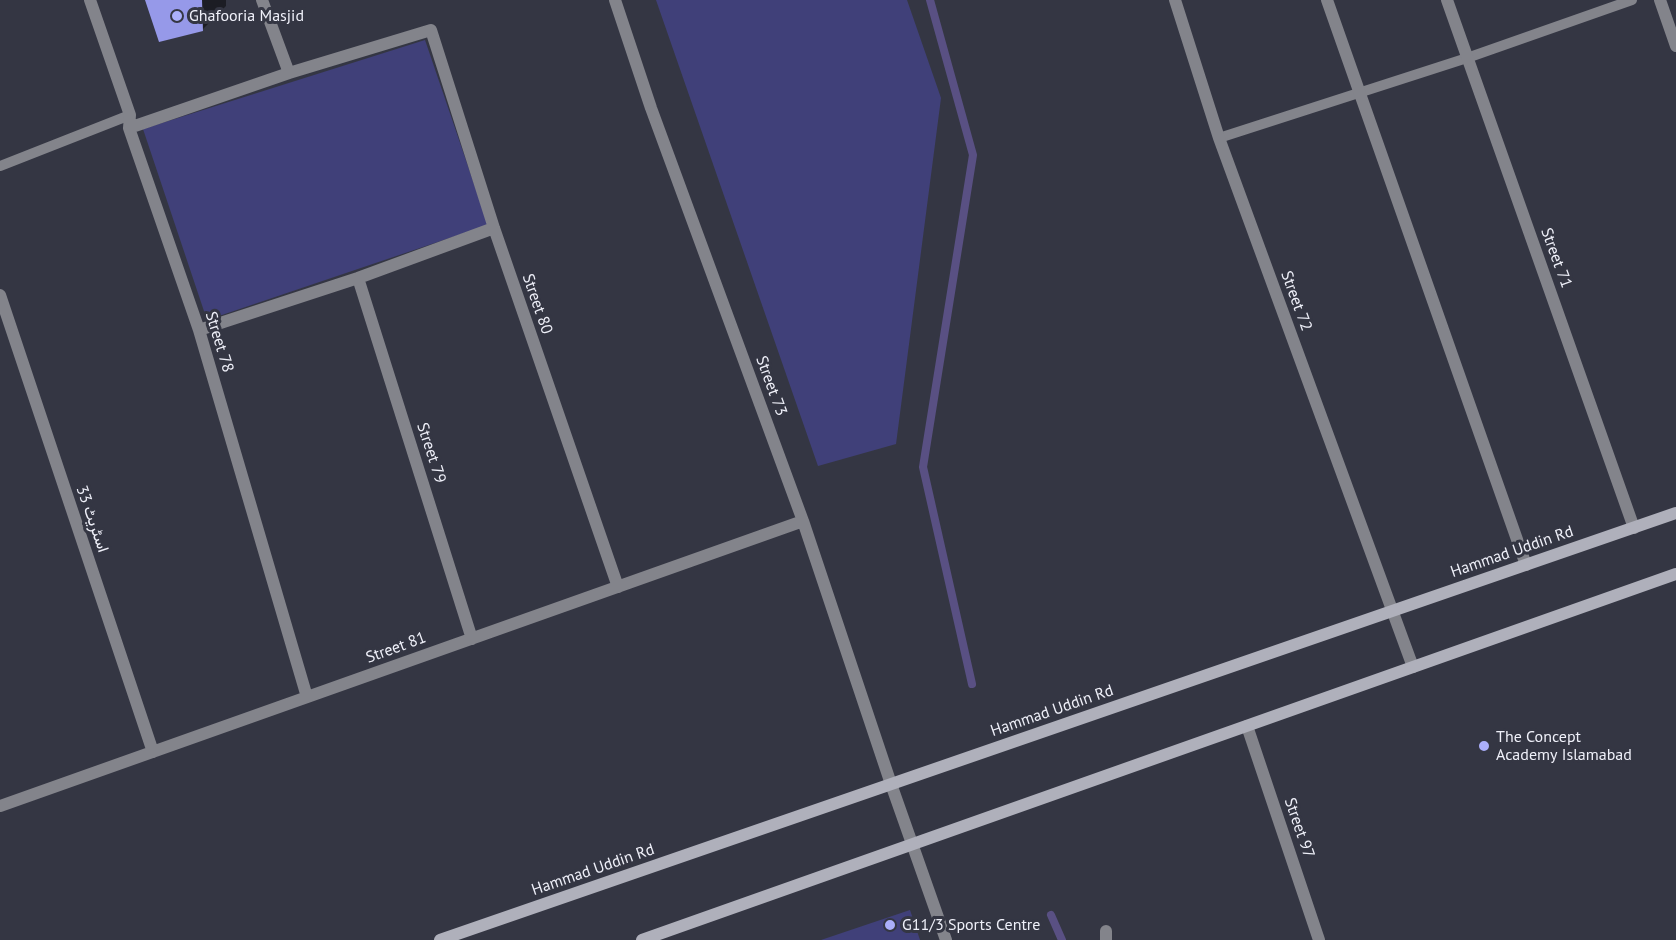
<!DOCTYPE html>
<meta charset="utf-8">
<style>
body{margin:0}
canvas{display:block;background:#343643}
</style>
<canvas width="1676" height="940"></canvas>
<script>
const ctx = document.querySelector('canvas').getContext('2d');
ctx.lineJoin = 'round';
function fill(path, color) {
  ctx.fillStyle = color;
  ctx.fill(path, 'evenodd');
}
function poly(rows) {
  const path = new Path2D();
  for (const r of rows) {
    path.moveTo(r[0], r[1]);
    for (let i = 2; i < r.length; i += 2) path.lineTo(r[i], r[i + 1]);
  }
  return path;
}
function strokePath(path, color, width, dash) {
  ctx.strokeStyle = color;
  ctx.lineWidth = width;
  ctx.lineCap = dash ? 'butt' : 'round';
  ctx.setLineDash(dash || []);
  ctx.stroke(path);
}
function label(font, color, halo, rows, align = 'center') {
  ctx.font = font + ' "PT Sans",Vazirmatn,sans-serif';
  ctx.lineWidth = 6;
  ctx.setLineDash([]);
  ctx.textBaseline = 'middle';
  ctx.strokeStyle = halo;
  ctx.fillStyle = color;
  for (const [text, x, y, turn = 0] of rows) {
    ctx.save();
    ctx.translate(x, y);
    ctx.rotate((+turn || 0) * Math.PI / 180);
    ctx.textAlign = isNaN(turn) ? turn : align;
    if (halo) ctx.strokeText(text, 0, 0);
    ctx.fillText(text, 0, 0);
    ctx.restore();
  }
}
fill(poly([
 [656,0,907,0,941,98,896,444,818,466],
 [425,40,488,225,207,320,143,129],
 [910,910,920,940,821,940]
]), '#404079');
fill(poly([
 [147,0,226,0,226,6,202,30]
]), '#0007');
strokePath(poly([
 [930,0,973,155,923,467,972,684],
 [1051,915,1062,940]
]), '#595083', 8);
fill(poly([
 [145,0,202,0,203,31,159,42]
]), '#9699e9');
strokePath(poly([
 [1219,138,1467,58,1632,0],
 [0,166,130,115]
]), '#83848b', 10);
strokePath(poly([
 [90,0,130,115,129,128,199,330,307,697],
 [262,0,289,73],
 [615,0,651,108,803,521,891,784,946,940],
 [1175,0,1219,138,1413,667],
 [1327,0,1526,565],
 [1447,0,1634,528],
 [1660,0,1676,46],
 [129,128,289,73,431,30,494,228,618,587],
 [358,278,472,639],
 [0,295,153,752],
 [199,330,358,278,494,228],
 [1247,726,1319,940],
 [0,806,803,521],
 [1106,940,1106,931]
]), '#83848b', 12);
strokePath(poly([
 [440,940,1676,513],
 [642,940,1676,574]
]), '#afb0bb', 12);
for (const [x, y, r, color] of [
 [177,16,6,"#abaffb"],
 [1484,746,6,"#abaffb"],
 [890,925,6,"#abaffb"]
]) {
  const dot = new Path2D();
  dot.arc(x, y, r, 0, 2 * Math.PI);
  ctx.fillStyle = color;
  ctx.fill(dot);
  strokePath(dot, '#343643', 2);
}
label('16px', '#eff0f9', '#343643', [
 ["Ghafooria Masjid",189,16],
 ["The Concept",1496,737],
 ["Academy Islamabad",1496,755],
 ["G11/3 Sports Centre",902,925]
], 'left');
label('16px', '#eff0f9', '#343643', [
 ["Street 71",1556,258,70],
 ["Street 72",1296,301,70],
 ["Street 80",537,304,71],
 ["Street 78",219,342,73],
 ["Street 73",771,386,70],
 ["Street 79",431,453,72],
 ["اسٹریٹ 33",92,519,71],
 ["Hammad Uddin Rd",1512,552,-19],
 ["Street 81",396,648,-20],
 ["Hammad Uddin Rd",1052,711,-19],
 ["Street 97",1299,828,71],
 ["Hammad Uddin Rd",593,870,-19]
]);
</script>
